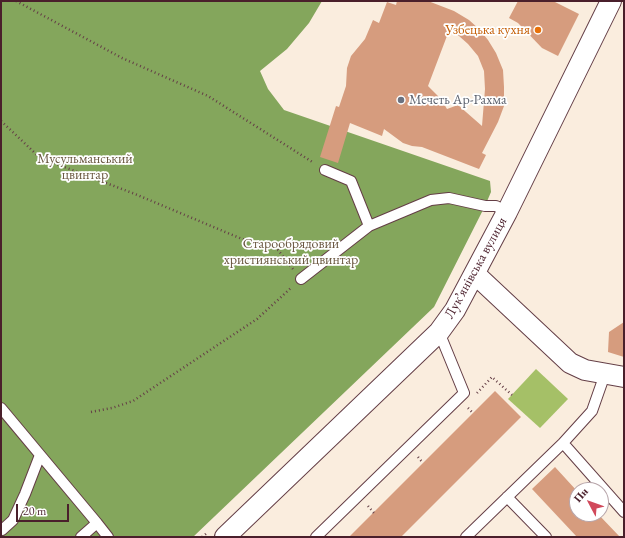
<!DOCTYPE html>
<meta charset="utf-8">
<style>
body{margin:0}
#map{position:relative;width:625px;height:538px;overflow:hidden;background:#faedde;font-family:"EB Garamond",serif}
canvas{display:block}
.frame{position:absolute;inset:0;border:2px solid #4a1f2b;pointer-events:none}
.north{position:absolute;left:569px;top:482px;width:40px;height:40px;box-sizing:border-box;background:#fff;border:1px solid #b7a5aa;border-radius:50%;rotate:311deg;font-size:11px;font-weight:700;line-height:16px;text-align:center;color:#4a1f2b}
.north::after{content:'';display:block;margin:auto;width:14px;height:18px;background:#d1495b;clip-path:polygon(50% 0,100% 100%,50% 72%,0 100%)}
.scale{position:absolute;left:16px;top:504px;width:53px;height:18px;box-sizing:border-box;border:2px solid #4a1f2b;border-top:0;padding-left:5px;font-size:12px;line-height:14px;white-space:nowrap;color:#4a1f2b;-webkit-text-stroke:3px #fff;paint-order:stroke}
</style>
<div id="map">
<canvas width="625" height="538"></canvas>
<div class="frame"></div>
<div class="north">Пн</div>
<div class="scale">20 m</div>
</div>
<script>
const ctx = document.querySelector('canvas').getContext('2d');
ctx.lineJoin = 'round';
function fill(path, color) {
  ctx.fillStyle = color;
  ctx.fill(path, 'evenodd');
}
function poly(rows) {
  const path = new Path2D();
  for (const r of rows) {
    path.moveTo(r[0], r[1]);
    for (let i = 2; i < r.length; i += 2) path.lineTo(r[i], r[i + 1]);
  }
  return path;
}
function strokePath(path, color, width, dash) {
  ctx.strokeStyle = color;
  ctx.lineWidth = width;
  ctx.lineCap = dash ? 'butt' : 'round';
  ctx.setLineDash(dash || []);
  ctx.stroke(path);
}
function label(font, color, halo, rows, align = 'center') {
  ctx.font = font + ' "EB Garamond",serif';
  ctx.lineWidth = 3.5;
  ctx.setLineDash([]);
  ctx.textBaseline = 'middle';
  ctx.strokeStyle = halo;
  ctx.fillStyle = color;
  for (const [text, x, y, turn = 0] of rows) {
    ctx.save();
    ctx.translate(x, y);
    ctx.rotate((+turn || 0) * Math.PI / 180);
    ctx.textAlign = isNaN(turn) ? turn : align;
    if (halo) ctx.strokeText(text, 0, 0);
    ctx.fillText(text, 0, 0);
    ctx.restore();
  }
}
fill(poly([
 [536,369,568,399,540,428,508,399]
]), '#a5c067');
fill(poly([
 [1,1,322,1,309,23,287,49,260,71,268,89,284,110,490,181,491,192,485,206,434,307,193,537,1,537]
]), '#84a65c');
fill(poly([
 [397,1,428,1,454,11,469,20,479,29,488,40,496,53,503,70,504,87,504,106,498,122,482,153,486,155,479,169,422,147,412,146,403,143,384,129,382,136,350,123,338,163,320,157,336,106,339,107,346,86,347,68,351,56,365,39,373,20,379,23,387,2,396,5],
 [450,28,468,44,478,56,484,71,485,89,482,126,458,105,447,109,441,99,428,86],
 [518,1,553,1,579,14,558,56,542,48,518,23,509,18],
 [624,322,624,357,608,352,609,332],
 [495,391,521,417,401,537,349,537],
 [555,467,577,491,577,514,598,514,620,537,577,537,532,489]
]), '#d69c7e');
const lane = poly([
 [325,170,351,181,369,226],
 [301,279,369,226,431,200,449,198,485,206,496,206,507,212],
 [1,408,97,523],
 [563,443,624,512],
 [507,497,546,537],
 [2,530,13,520,25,494,40,455],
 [81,537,97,523,108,537],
 [316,537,464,393,439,332],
 [466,537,563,443,592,411,605,374]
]);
const street = poly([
 [475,274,570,363,585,370,624,377],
 [225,537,439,332,455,310,507,212,611,1]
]);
strokePath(lane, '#643e46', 12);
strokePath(street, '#643e46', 22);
strokePath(poly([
 [16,1,122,58,208,96,314,163],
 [1,121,37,155,59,165,135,194,242,239,278,250,293,269],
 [477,393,492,377,512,395],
 [468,408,473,413],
 [91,412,112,408,133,401,257,319,292,287],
 [418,457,423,463],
 [368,506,374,513],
 [202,537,207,533]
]), '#643e46', 2.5, [1, 3]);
strokePath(lane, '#fff', 10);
strokePath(street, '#fff', 20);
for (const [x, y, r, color] of [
 [538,30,4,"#e8710a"],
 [401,100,4,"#6b7280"]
]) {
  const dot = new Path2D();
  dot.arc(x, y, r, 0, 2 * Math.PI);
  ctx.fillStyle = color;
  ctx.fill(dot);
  strokePath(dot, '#fff', 1.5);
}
label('14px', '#c56008', '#fff', [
 ["Узбецька кухня",530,30]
], 'right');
label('14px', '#5b616d', '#fff', [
 ["Мечеть Ар-Рахма",409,100]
], 'left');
label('14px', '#6a5740', '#fff', [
 ["Мусульманський",85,159],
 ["цвинтар",85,175],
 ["Старообрядовий",291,244],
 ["християнський цвинтар",291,260]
]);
label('14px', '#4a1f2b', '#fff', [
 ["Лукʼянівська вулиця",476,268,-61]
]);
</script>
